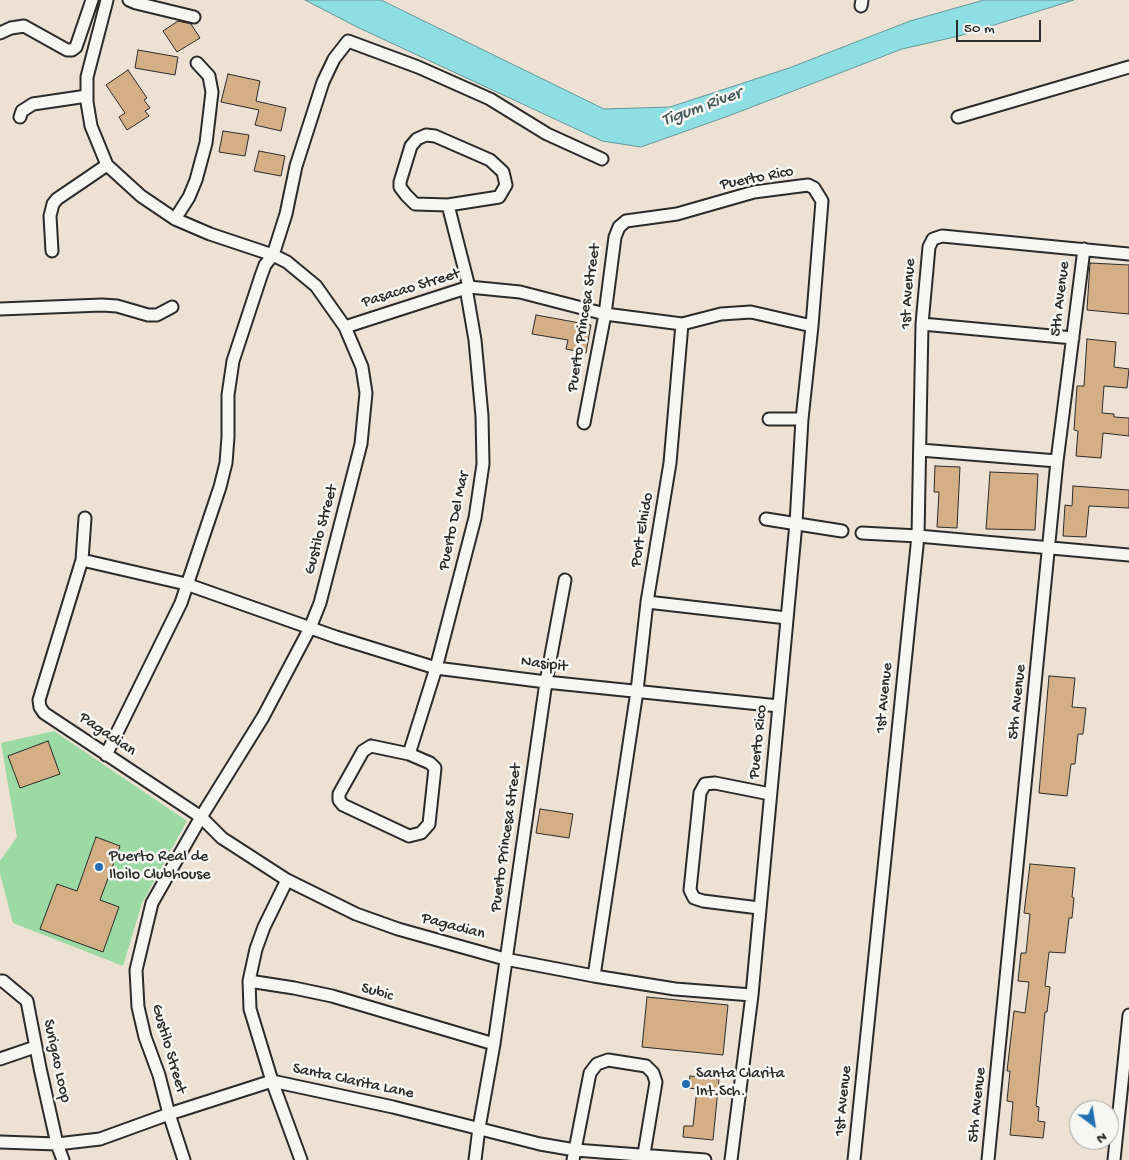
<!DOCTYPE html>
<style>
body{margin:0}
#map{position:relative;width:1129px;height:1160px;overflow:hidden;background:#ece1d2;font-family:"Gochi Hand",sans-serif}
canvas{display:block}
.north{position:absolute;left:1069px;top:1100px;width:50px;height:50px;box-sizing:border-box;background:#f6f6f2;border:1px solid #a5a5a2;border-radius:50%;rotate:149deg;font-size:14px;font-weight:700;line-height:20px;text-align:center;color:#2b2b2b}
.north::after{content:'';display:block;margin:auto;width:18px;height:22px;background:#1f6fb2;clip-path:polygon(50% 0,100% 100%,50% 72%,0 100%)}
.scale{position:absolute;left:956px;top:20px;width:85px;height:22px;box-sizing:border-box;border:2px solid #2b2b2b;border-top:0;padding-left:6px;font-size:15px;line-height:18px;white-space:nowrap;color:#2b2b2b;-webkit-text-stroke:4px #f6f6f2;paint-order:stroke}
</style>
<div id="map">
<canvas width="1129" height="1160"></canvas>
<div class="north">N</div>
<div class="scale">50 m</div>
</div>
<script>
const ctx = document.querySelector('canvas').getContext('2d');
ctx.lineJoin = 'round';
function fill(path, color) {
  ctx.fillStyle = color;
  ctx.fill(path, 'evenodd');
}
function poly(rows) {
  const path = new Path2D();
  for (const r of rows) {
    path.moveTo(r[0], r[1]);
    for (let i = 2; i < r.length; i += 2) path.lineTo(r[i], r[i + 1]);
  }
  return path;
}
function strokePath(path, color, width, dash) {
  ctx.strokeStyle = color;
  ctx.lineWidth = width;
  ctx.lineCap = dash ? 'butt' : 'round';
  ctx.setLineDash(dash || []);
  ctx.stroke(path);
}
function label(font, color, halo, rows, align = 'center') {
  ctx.font = font + ' "Gochi Hand",sans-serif';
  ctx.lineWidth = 5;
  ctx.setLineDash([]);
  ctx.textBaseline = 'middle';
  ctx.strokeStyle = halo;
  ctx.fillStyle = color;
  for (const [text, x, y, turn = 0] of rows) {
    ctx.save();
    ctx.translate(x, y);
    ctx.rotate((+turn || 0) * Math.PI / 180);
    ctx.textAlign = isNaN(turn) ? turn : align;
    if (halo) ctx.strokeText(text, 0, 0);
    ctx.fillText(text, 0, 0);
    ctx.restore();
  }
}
fill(poly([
 [54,731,187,821,142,903,123,966,13,923,0,874,0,861,17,837,1,743]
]), '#9bdaa2');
const water = poly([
 [305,0,381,0,604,109,670,107,789,68,910,21,984,0,1074,0,959,36,902,49,731,115,641,147,602,141,357,27,305,0]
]);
fill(water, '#8ddfe4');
strokePath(water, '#66979a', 1);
const building = poly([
 [178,21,191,24,200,38,177,52,163,31,178,21],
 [138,50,178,57,175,75,135,68,138,50],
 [128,70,147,98,144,100,150,108,145,111,149,116,127,130,119,117,125,113,106,85,128,70],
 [228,74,260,81,256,101,286,108,281,131,255,125,259,110,221,102,228,74],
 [223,131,249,135,245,156,219,152,223,131],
 [259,151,285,156,281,176,254,171,259,151],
 [1090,263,1129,265,1129,314,1087,310,1090,263],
 [536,315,591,325,586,353,566,349,568,340,532,334,536,315],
 [1087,339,1116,342,1114,367,1129,369,1127,388,1104,386,1102,413,1114,414,1114,417,1129,418,1129,436,1103,433,1101,458,1076,456,1078,431,1074,430,1077,386,1084,386,1087,339],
 [935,466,960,467,957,528,937,527,939,492,934,492,935,466],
 [990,472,1038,474,1035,530,986,529,990,472],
 [1073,486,1129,490,1129,508,1089,506,1086,537,1063,536,1065,505,1072,506,1073,486],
 [1049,676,1075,678,1072,707,1086,708,1083,734,1078,734,1075,764,1071,764,1067,796,1039,793,1049,676],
 [48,741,60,774,20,788,8,756,48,741],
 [540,809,573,814,569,838,536,833,540,809],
 [96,837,120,846,100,900,119,907,103,952,40,929,57,884,77,891,96,837],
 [1030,864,1075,868,1072,897,1074,898,1072,918,1069,918,1065,953,1049,952,1045,986,1050,987,1047,1012,1045,1012,1036,1106,1039,1107,1038,1121,1045,1122,1043,1138,1010,1135,1013,1102,1007,1101,1010,1071,1007,1071,1014,1011,1025,1013,1029,982,1018,981,1021,953,1026,953,1030,914,1024,913,1030,864],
 [647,997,728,1005,723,1055,642,1047,647,997],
 [690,1076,719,1079,713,1140,683,1137,684,1126,693,1126,697,1089,688,1088,690,1076]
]);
fill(building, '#d4af86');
strokePath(building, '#2b2b2b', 1);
const minor = poly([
 [107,0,87,77,87,102,91,126,107,165,141,196,175,219,210,234,273,255,287,262,316,286,345,327,362,367,366,393,361,444,320,603,310,628,263,717,201,817,152,903,136,970,138,1007,145,1037,159,1075,169,1114,184,1160],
 [129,0,136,3,194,17],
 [861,6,862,0],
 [0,33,11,28,24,26,67,50,72,50,76,47,92,0],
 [20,117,22,111,33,104,87,96],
 [958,117,1129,67],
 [448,205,499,197,506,185,503,172,490,160,435,136,426,135,417,139,411,146,400,182,400,187,406,195,415,204,448,205,469,287],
 [175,219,189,197,196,180,206,143,212,92,209,76,197,63],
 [52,251,50,216,53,204,57,199,107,165],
 [0,309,102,305,117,306,148,315,157,315,172,307],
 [682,324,670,463,647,602,787,618],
 [922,324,1073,338],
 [345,327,469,287,520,292,605,314,682,324,721,314,751,312,812,326],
 [769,419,802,419],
 [584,423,605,314,615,237,619,227,626,221,677,214,754,192,808,185,814,188,822,201,812,326,802,419,796,523,752,995,731,1160],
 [920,450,1057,461],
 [766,519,842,531],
 [862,533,918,536,1129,555],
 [82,560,85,518],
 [371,746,409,754,430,763,435,768,429,824,421,833,409,836,343,805,339,800,339,794,363,751,371,746],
 [409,754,436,668,475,518,483,464,482,416,475,340,466,288],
 [106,755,181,603,220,487,226,463,228,437,228,395,233,361,261,276,265,265,273,255,286,214,296,166,323,82,334,59,348,41,418,67,490,99,547,134,602,159],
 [287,880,264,927,256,949,249,981,250,1009,272,1081,301,1160],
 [759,908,703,901,694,898,690,890,700,793,705,784,715,783,770,794],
 [594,976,637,691,647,602],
 [0,981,3,981,27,1001,40,1068,57,1144,63,1160],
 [249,981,294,988,332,996,494,1044],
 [752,995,675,989,594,976,505,959,398,929,356,914,287,880,222,838,201,817,44,713,40,707,39,700,82,560,186,584,336,637,436,668,546,682,779,706],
 [0,1059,35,1047],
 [0,1142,57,1144,100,1139,169,1114,272,1081,393,1107,540,1144,575,1150,705,1160],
 [475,1160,479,1128,494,1044,546,682,565,580],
 [573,1160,590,1073,597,1064,608,1060,646,1066,653,1073,656,1082,643,1160],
 [854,1160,918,536,922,324,929,247,933,239,942,236,1129,254],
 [988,1160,1057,461,1084,249],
 [1114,1160,1129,1015]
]);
strokePath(minor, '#2b2b2b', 15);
strokePath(minor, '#f6f6f2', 11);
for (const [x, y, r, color] of [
 [99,867,5,"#1f6fb2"],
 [686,1084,5,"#1f6fb2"]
]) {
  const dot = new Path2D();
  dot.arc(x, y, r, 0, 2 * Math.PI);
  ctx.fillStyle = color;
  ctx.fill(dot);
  strokePath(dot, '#f6f6f2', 2);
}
label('16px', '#2b2b2b', '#f6f6f2', [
 ["Puerto Rico",757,179,-11],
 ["Pasacao Street",411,289,-17],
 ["1st Avenue",909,294,-86],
 ["5th Avenue",1061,299,-83],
 ["Puerto Princesa Street",585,318,-81],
 ["Puerto Del Mar",455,521,-78],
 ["Gustilo Street",322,530,-75],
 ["Port Elnido",643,530,-80],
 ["Nasipit",544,665,7],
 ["1st Avenue",885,698,-84],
 ["5th Avenue",1018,702,-84],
 ["Pagadian",107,735,34],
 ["Puerto Rico",759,742,-84],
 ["Puerto Princesa Street",507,838,-82],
 ["Pagadian",453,927,15],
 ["Subic",377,993,16],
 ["Gustilo Street",168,1049,74],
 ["Surigao Loop",56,1061,78],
 ["Santa Clarita Lane",353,1082,12],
 ["1st Avenue",844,1101,-84],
 ["5th Avenue",978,1105,-84]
]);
label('16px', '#2b2b2b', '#f6f6f2', [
 ["Puerto Real de",109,858],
 ["Iloilo Clubhouse",109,876],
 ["Santa Clarita",696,1075],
 ["Int.Sch.",696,1093]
], 'left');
label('italic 18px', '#445859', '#f6f6f2', [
 ["Tigum River",702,108,-20]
]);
</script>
